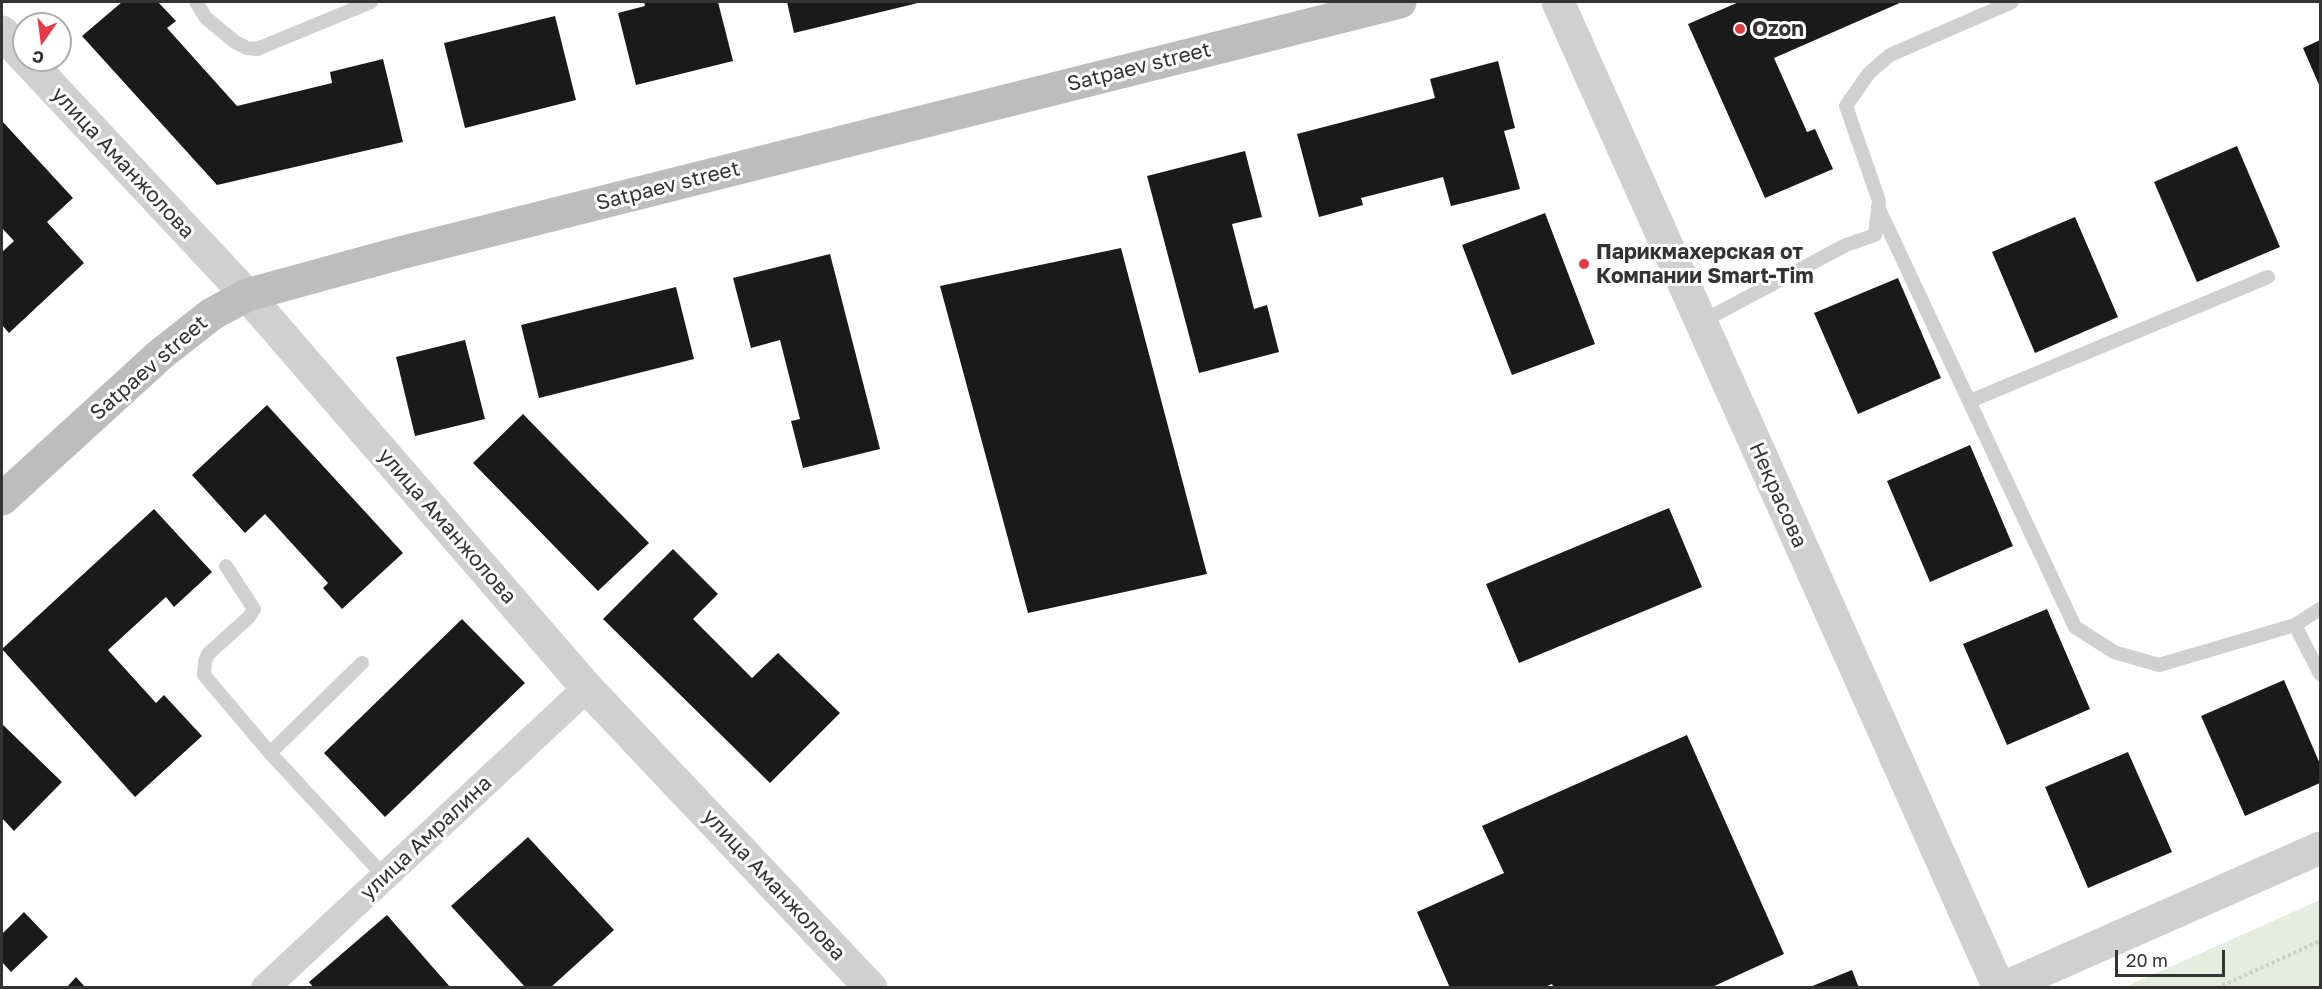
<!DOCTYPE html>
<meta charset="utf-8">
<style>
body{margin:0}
#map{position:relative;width:2322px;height:989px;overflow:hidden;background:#fff;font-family:"Golos Text",sans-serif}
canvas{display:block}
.frame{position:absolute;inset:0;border:3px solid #333;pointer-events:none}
.north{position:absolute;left:12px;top:12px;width:60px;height:60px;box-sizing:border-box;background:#fff;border:2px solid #adadad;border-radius:50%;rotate:194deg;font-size:16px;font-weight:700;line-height:24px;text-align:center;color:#333}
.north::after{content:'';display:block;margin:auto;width:21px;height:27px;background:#e63946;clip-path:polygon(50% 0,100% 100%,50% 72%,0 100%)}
.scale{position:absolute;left:2115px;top:950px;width:110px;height:27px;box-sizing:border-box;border:3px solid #333;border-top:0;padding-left:8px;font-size:18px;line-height:21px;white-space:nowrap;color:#333;-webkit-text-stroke:4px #fff;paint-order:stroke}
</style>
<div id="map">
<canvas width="2322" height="989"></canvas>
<div class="frame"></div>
<div class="north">С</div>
<div class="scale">20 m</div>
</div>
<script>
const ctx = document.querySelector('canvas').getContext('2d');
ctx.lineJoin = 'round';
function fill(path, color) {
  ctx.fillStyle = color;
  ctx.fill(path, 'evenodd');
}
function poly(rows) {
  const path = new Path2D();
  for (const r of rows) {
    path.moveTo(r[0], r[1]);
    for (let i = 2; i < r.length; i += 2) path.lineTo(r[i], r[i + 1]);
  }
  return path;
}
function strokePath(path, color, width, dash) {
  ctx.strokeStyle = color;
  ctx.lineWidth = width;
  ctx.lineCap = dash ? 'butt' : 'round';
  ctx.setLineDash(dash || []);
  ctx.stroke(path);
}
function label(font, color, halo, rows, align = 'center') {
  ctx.font = font + ' "Golos Text",sans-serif';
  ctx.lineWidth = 6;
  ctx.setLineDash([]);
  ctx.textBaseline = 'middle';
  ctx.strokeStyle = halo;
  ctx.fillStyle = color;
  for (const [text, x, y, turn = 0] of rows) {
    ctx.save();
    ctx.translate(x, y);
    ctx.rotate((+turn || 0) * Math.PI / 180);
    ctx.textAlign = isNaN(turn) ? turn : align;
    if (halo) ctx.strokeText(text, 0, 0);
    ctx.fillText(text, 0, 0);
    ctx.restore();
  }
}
fill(poly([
 [2320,900,2320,987,2125,987]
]), '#e6ecdf');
fill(poly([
 [122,2,158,2,176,21,167,28,237,106,332,83,330,72,383,59,403,142,217,185,82,36],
 [644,2,718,2,733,61,636,85,618,13,645,6],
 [787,2,922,2,794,33],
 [1739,2,1902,2,1774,58,1807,132,1815,129,1833,169,1765,198,1688,24],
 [555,16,576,100,465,128,444,43],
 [2320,40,2320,87,2303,48],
 [1498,61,1515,128,1504,131,1520,189,1451,206,1443,177,1361,198,1363,205,1319,217,1297,134,1435,98,1430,79],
 [2,121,73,198,47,222,84,263,9,333,2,325,2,252,14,241,2,228],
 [2237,146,2280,247,2197,282,2154,182],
 [1245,151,1262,217,1232,224,1254,309,1267,305,1279,352,1199,373,1147,176],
 [1545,213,1595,344,1512,375,1462,245],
 [2075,217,2118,317,2035,353,1992,252],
 [1121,248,1207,574,1028,613,940,286],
 [830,254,880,449,803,468,791,421,800,419,780,340,751,348,733,278],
 [1898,278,1941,378,1858,414,1814,313],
 [676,287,694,359,539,398,521,325],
 [465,340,485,419,415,436,396,357],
 [267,405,403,553,342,609,323,588,328,583,265,514,245,533,192,475],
 [523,414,649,543,598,591,473,463],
 [1970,445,2013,546,1930,582,1887,481],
 [1669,508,1702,587,1519,663,1486,584],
 [154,509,212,572,174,607,166,597,108,650,156,703,164,695,202,736,135,797,2,649],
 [673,549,718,594,693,619,752,678,778,653,840,713,770,783,603,619],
 [2047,609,2090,709,2007,745,1963,644],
 [462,619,525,683,385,817,324,753],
 [2284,680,2320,764,2320,783,2245,816,2201,716],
 [2,724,62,782,14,831,2,818],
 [1687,735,1784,954,1710,988,1554,988,1552,984,1543,988,1450,988,1417,912,1504,873,1482,826],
 [2128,752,2172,852,2088,888,2045,787],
 [528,837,614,930,550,988,526,988,451,906],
 [24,912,48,937,11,972,2,962,2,934],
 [387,915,451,988,314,988,309,982],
 [1852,970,1859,988,1810,988,1810,987],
 [76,977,86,988,66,988]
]), '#1a1a1a');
strokePath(poly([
 [2217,988,2320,941]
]), '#cdcdcd', 4, [3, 3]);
strokePath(poly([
 [196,2,206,18,235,42,247,48,257,49,371,2],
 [1878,207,2075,627,2114,652,2159,665,2295,625,2320,674],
 [1701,322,1846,245,1875,235,1879,201,1846,106,1869,73,1890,55,2012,2],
 [1970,401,2268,277],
 [226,566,254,609,248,618,208,654,205,662,204,675,270,753,384,876],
 [2295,625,2320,609],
 [270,753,362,663]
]), '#d0d0d0', 14);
strokePath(poly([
 [265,988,587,688]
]), '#d0d0d0', 28);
strokePath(poly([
 [1558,2,1999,988],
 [2,32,24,57],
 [27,60,247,295,587,688,871,988],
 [2003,988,2320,848]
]), '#d0d0d0', 33);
strokePath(poly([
 [2,499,161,354,212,314,247,295,400,253,1400,2]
]), '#bdbdbd', 33);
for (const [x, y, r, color] of [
 [1740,29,6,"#e63946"],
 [1584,264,6,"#e63946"]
]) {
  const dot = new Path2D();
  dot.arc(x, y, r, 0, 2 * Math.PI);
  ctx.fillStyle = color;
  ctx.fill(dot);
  strokePath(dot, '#fff', 2);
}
label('bold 21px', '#333', '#fff', [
 ["Ozon",1752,29],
 ["Парикмахерская от",1596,252],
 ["Компании Smart-Tim",1596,276]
], 'left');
label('21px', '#333', '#fff', [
 ["Satpaev street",1139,67,-14],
 ["улица Аманжолова",123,163,47],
 ["Satpaev street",668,186,-14],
 ["Satpaev street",149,368,-41],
 ["Некрасова",1778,495,66],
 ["улица Аманжолова",447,526,49],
 ["улица Амралина",426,838,-43],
 ["улица Аманжолова",774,885,47]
]);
</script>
